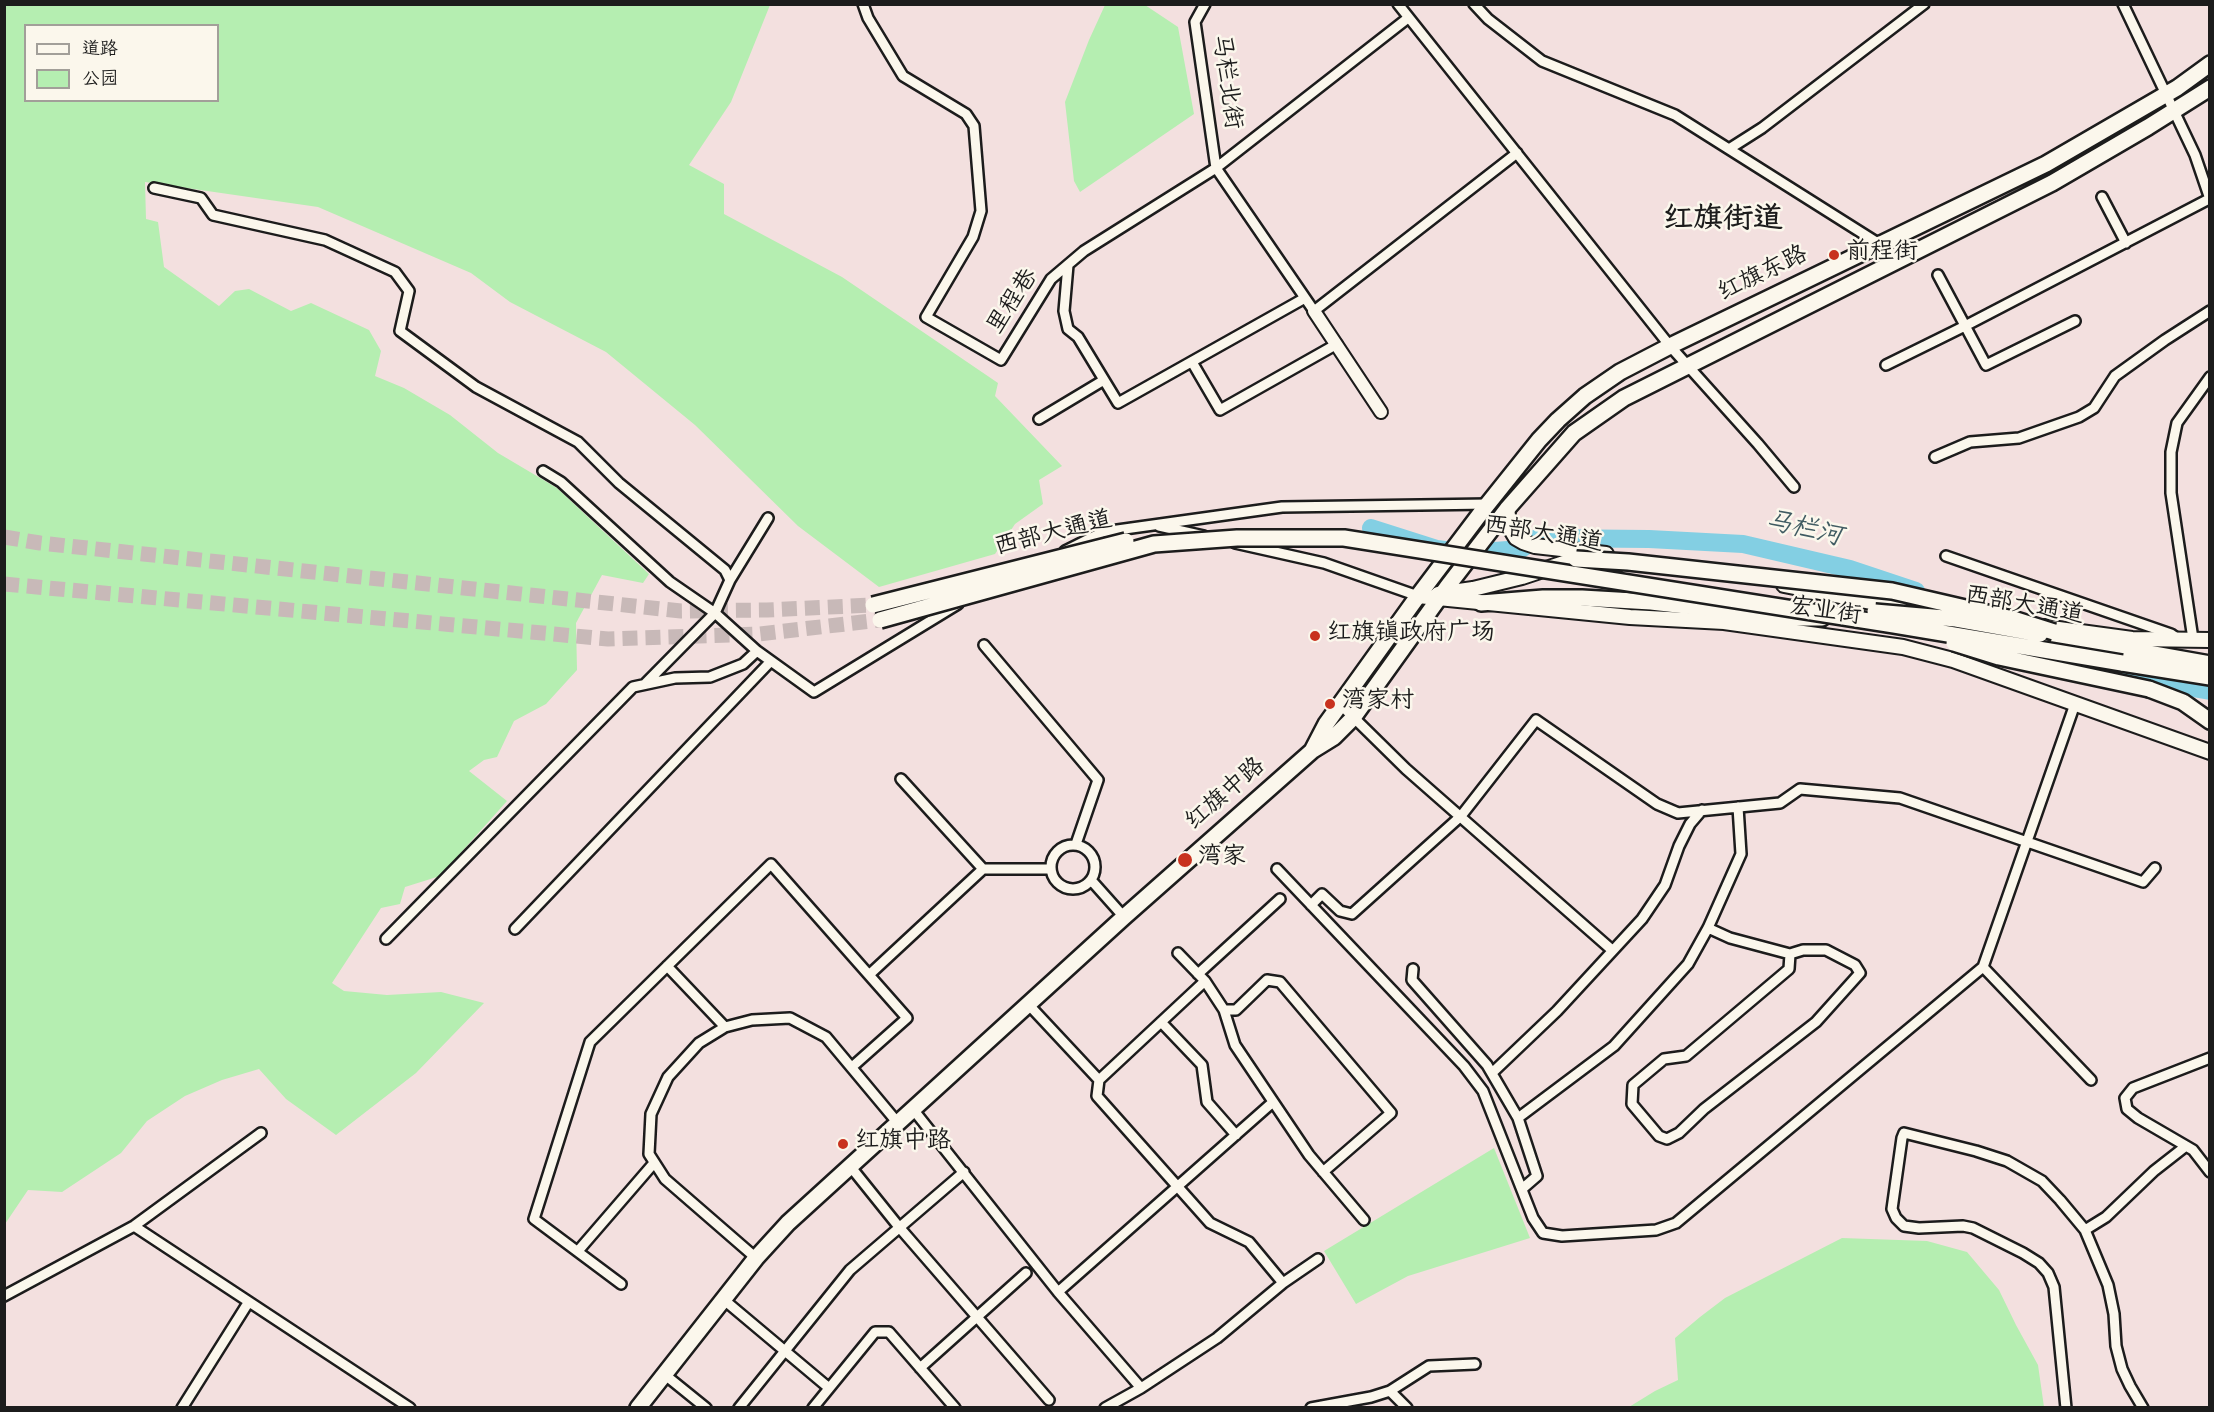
<!DOCTYPE html>
<meta charset="utf-8">
<style>
body{margin:0}
#map{position:relative;width:2214px;height:1412px;overflow:hidden;background:#f3e0df;font-family:Dekko,"LXGW WenKai TC",sans-serif}
canvas{display:block}
.frame{position:absolute;inset:0;border:6px solid #1c1c1c;pointer-events:none}
.legend{position:absolute;left:24px;top:24px;width:195px;height:78px;box-sizing:border-box;background:#fbf7ec;border:2px solid #a29f99;margin:0;padding:8px 10px;list-style:none;font-size:18px;color:#1c1c1c}
.legend li{display:flex;align-items:center;gap:12px;height:30px}
.legend b{width:30px;border:2px solid #a29f99}
</style>
<div id="map">
<canvas width="2214" height="1412"></canvas>
<div class="frame"></div>
<ul class="legend">
<li><b style="height:8px;background:#fbf7ec"></b>道路</li>
<li><b style="height:16px;background:#b5eeb1"></b>公园</li>
</ul>
</div>
<script>
const ctx = document.querySelector('canvas').getContext('2d');
ctx.lineJoin = 'round';
function fill(path, color) {
  ctx.fillStyle = color;
  ctx.fill(path, 'evenodd');
}
function poly(rows) {
  const path = new Path2D();
  for (const r of rows) {
    if (r.length === 3) {
      path.moveTo(r[0] + r[2], r[1]);
      path.arc(r[0], r[1], r[2], 0, 2 * Math.PI);
      continue;
    }
    path.moveTo(r[0], r[1]);
    for (let i = 2; i < r.length; i += 2) path.lineTo(r[i], r[i + 1]);
  }
  return path;
}
function strokePath(path, color, width, dash) {
  ctx.strokeStyle = color;
  ctx.lineWidth = width;
  ctx.lineCap = dash ? 'butt' : 'round';
  ctx.setLineDash(dash || []);
  ctx.stroke(path);
}
function label(font, color, halo, rows, align = 'center') {
  ctx.font = font + ' Dekko,"LXGW WenKai TC",sans-serif';
  ctx.lineWidth = 5;
  ctx.setLineDash([]);
  ctx.textBaseline = 'middle';
  ctx.strokeStyle = halo;
  ctx.fillStyle = color;
  for (const [text, x, y, turn = 0] of rows) {
    ctx.save();
    ctx.translate(x, y);
    ctx.rotate((+turn || 0) * Math.PI / 180);
    ctx.textAlign = isNaN(turn) ? turn : align;
    if (halo) ctx.strokeText(text, 0, 0);
    ctx.fillText(text, 0, 0);
    ctx.restore();
  }
}
fill(poly([
 [5,5,770,5,731,102,689,165,724,184,724,214,842,277,998,383,995,396,1062,466,1039,480,1043,504,1015,524,995,554,879,587,798,526,695,425,606,352,510,302,471,273,318,207,145,182,146,219,158,222,164,267,219,306,235,291,249,289,291,311,311,303,369,330,381,351,375,376,404,388,450,415,498,453,557,488,649,574,643,583,602,575,576,623,577,670,546,704,514,721,497,757,484,760,469,771,507,801,440,876,405,887,400,904,381,908,332,983,344,991,387,995,441,992,484,1003,416,1073,336,1135,286,1099,259,1069,222,1080,185,1096,147,1121,121,1153,62,1192,28,1190,5,1224],
 [26,26,218,26,218,100,26,100],
 [1105,5,1145,5,1178,27,1194,114,1080,192,1074,181,1065,102,1089,40],
 [1494,1148,1530,1238,1408,1276,1356,1304,1324,1251],
 [1842,1238,1927,1241,1967,1252,1999,1290,2016,1325,2038,1365,2044,1407,1629,1407,1655,1391,1678,1380,1675,1338,1700,1317,1725,1298]
]), '#b5eeb1');
strokePath(poly([
 [1371,528,1437,549,1468,553,1521,549,1537,538,1649,539,1743,544,1850,569,1916,591],
 [2125,667,2187,687,2210,691]
]), '#83cfe3', 18);
strokePath(poly([
 [4,537,40,543,681,611,767,610,873,605],
 [4,584,608,639,759,634,880,620]
]), '#c8b9b8', 15, [15, 8]);
const minor = poly([
 [863,4,868,18,903,76,966,114,974,126,981,211,973,237,926,317,1001,360,1051,279,1084,251,1216,168,1408,18],
 [1205,4,1195,22,1216,168,1314,311,1517,153],
 [1398,4,1670,346,1758,444,1794,487],
 [1474,4,1488,19,1542,61,1675,115,1881,245],
 [2123,4,2195,155,2210,199],
 [1729,149,1762,128,1924,4],
 [154,188,201,198,213,215,325,240,395,272,409,291,400,331,476,387,578,442,619,483,725,570,730,580,715,613,645,684],
 [2102,197,2126,243],
 [1068,265,1064,311,1068,329,1078,337,1118,403,1305,298],
 [1938,275,1986,365,2075,321],
 [1192,362,1220,410,1337,344],
 [1886,365,1965,326,2209,199],
 [1039,419,1104,380],
 [1935,457,1970,442,2019,438,2079,417,2094,408,2115,376,2165,340,2210,311],
 [543,471,561,482,670,582,715,613,757,651,814,692,958,604],
 [1159,526,1204,536],
 [1235,543,1324,563,1418,596],
 [1065,551,1103,532,1282,507,1489,504],
 [1946,556,2171,634,2178,639],
 [730,580,768,518],
 [2193,639,2171,493,2171,452,2177,423,2210,377],
 [984,645,1098,780,1076,844],
 [1341,705,1406,769,1612,950],
 [901,779,983,869,1051,869],
 [1073,867,22],
 [1277,869,1464,1066,1483,1091,1533,1218,1543,1233,1562,1236,1656,1230,1676,1223,1983,967,2075,704],
 [1091,880,1124,917],
 [1311,905,1322,894,1340,911,1352,914,1461,816,1536,720,1657,804,1678,813,1780,803,1800,789,1900,798,2143,882,2155,868],
 [1708,928,1730,938,1790,954,1803,950,1826,950,1855,965,1860,973,1816,1022,1704,1109,1679,1133,1667,1139,1659,1136,1632,1104,1633,1085,1664,1059,1686,1056,1789,969,1790,954],
 [515,929,771,661],
 [386,939,633,687,675,678,710,677,743,664,757,651],
 [667,966,725,1027],
 [1983,967,2091,1080],
 [1413,969,1412,980,1487,1065,1518,1118,1537,1176,1522,1189],
 [870,974,983,869],
 [1198,974,1280,899],
 [1205,981,1224,1010,1235,1045,1309,1155,1364,1220],
 [1028,1004,1099,1080,1205,981,1178,953],
 [1224,1010,1236,1010,1267,980,1280,982,1391,1113,1323,1172],
 [1161,1022,1202,1065,1207,1102,1236,1135],
 [2210,1058,2133,1088,2125,1098,2127,1109,2138,1118,2193,1150,2210,1172],
 [1492,1073,1557,1011,1642,919,1665,885,1679,846,1690,824,1702,810],
 [1099,1080,1097,1096,1210,1223,1249,1242,1283,1283],
 [912,1108,1058,1292,1141,1388],
 [1518,1118,1614,1046,1688,964,1708,928,1741,854,1738,807],
 [850,1166,899,1227,1049,1400],
 [134,1226,410,1408],
 [2085,1230,2106,1217,2154,1171,2186,1146],
 [578,1251,654,1163],
 [756,1258,665,1179,649,1154,651,1114,668,1077,699,1043,725,1027,752,1020,790,1018,826,1037,897,1122],
 [621,1284,534,1219,590,1042,771,864,907,1018,852,1067],
 [1058,1292,1273,1102],
 [4,1296,134,1226,261,1133],
 [723,1299,829,1388],
 [920,1368,1026,1273],
 [664,1374,706,1408],
 [1390,1391,1407,1408],
 [182,1408,248,1303],
 [739,1408,850,1270,964,1172],
 [813,1408,875,1332,889,1332,955,1408],
 [1105,1408,1141,1388,1217,1338,1283,1283,1318,1259],
 [1311,1408,1371,1397,1390,1391,1429,1366,1475,1364],
 [2066,1408,2054,1287,2048,1273,2039,1263,2023,1253,1973,1228,1963,1226,1919,1228,1904,1226,1896,1218,1892,1209,1902,1138,1904,1133,1976,1151,2007,1161,2042,1181,2060,1200,2085,1230,2108,1285,2114,1314,2116,1346,2122,1369,2130,1386,2143,1408]
]);
const tertiary = poly([
 [1314,311,1381,412]
]);
const secondary = poly([
 [1507,509,1510,528,1516,538,1523,542,1535,546,1606,554],
 [1784,585,1901,608],
 [1438,594,1473,589,1522,577,1585,556],
 [1418,596,1630,617,1724,622,1903,647,1953,660,2210,752],
 [2044,627,2132,639,2210,640]
]);
const primary = poly([
 [1313,749,1326,724,1418,596,1483,510,1539,440,1558,420,1585,396,1620,372,1670,346,2046,164,2177,88,2210,64],
 [638,1408,756,1258,788,1223,1124,917,1313,750,1334,737,1353,718,1447,587,1507,509,1574,433,1624,398,2052,183,2148,127,2210,88]
]);
const trunk = poly([
 [1481,603,1543,598,1582,598,1651,602,1792,618,1822,618],
 [2041,634,2210,664],
 [2122,663,2210,677],
 [2149,689,2183,702,2210,721]
]);
strokePath(minor, '#1c1c1c', 14);
strokePath(tertiary, '#1c1c1c', 16);
strokePath(secondary, '#1c1c1c', 18);
strokePath(primary, '#1c1c1c', 20);
strokePath(trunk, '#1c1c1c', 20);
strokePath(minor, '#fbf7ec', 9);
strokePath(tertiary, '#fbf7ec', 12);
strokePath(secondary, '#fbf7ec', 14);
strokePath(primary, '#fbf7ec', 15);
strokePath(trunk, '#fbf7ec', 15);
const trunkBridge = poly([
 [1576,559,1628,562,1892,591,2013,619,2054,632],
 [873,605,1126,541],
 [1875,612,1956,619,2040,634],
 [880,620,1154,544,1237,538,1344,538,1894,625,2122,663],
 [1954,643,1999,657,2149,689]
]);
strokePath(trunkBridge, '#1c1c1c', 20, []);
strokePath(trunkBridge, '#fbf7ec', 15);
for (const [x, y, r, color] of [
 [1834,255,6,"#c8321e"],
 [1315,636,6,"#c8321e"],
 [1330,704,6,"#c8321e"],
 [1185,860,8,"#c8321e"],
 [843,1144,6,"#c8321e"]
]) {
  const dot = new Path2D();
  dot.arc(x, y, r, 0, 2 * Math.PI);
  ctx.fillStyle = color;
  ctx.fill(dot);
  strokePath(dot, '#fbf7ec', 2);
}
label('24px', '#1c1c1c', '#fbf7ec', [
 ["马栏北街",1224,82,82],
 ["红旗东路",1764,276,-26],
 ["里程巷",1015,303,-57],
 ["西部大通道",1054,536,-14],
 ["西部大通道",1543,537,9],
 ["西部大通道",2024,608,10],
 ["宏业街",1825,614,8],
 ["红旗中路",1227,796,-41]
]);
label('24px', '#1c1c1c', '#fbf7ec', [
 ["前程街",1846,255],
 ["红旗镇政府广场",1327,636],
 ["湾家村",1342,704],
 ["湾家",1198,860],
 ["红旗中路",855,1144]
], 'left');
label('italic 26px', '#405b62', '#fbf7ec', [
 ["马栏河",1803,532,13]
]);
label('bold 30px', '#1c1c1c', '#fbf7ec', [
 ["红旗街道",1723,223]
]);
</script>
